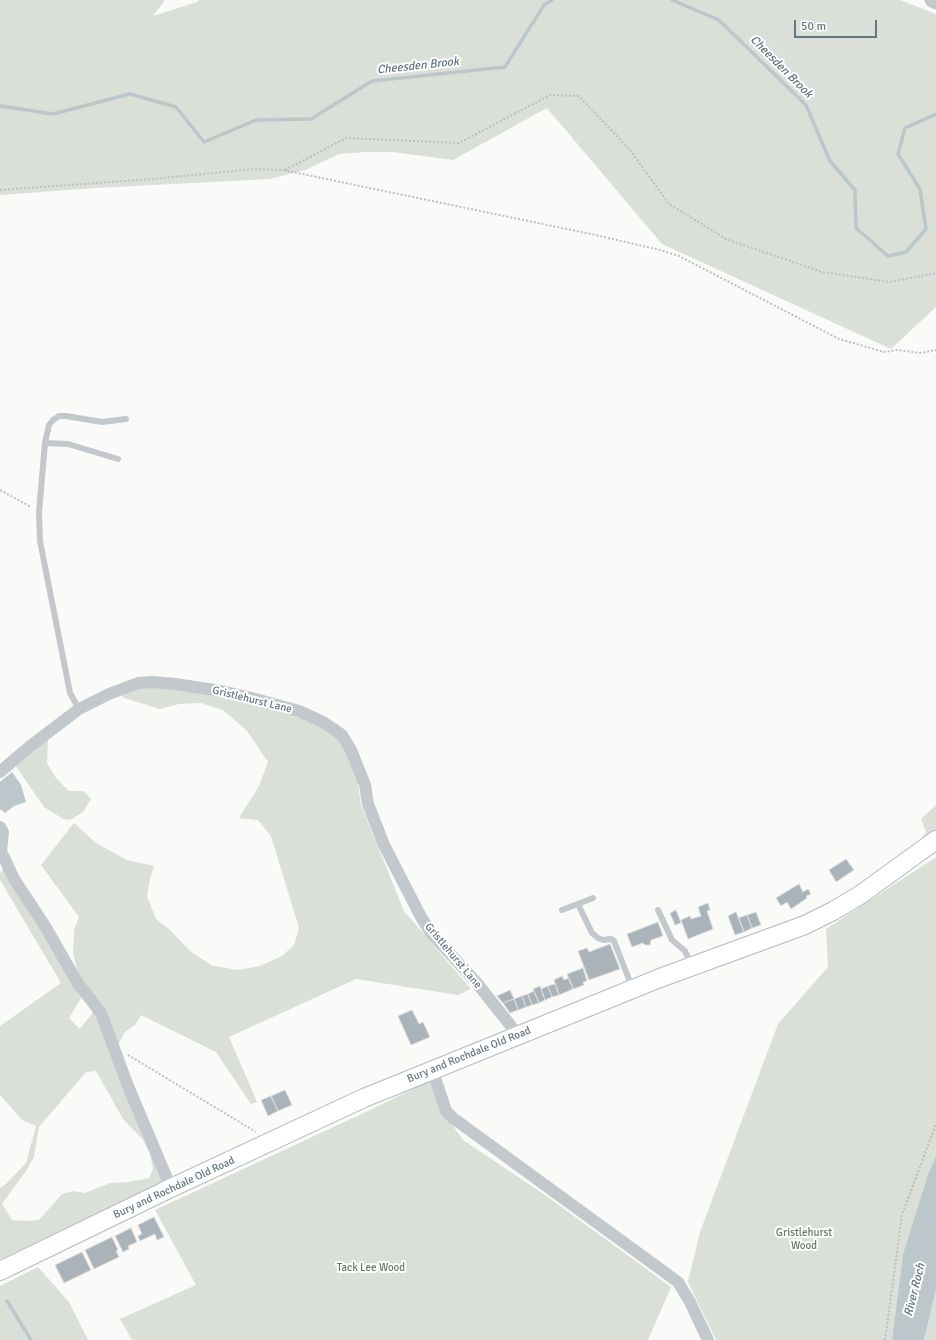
<!DOCTYPE html>
<style>
body{margin:0}
#map{position:relative;width:936px;height:1340px;overflow:hidden;background:#fafaf8;font-family:Signika,sans-serif}
canvas{display:block}
.scale{position:absolute;left:794px;top:20px;width:83px;height:18px;box-sizing:border-box;border:2px solid #657683;border-top:0;padding-left:5px;font-size:12px;line-height:14px;white-space:nowrap;color:#657683;-webkit-text-stroke:3px #fff;paint-order:stroke}
</style>
<div id="map">
<canvas width="936" height="1340"></canvas>
<div class="scale">50 m</div>
</div>
<script>
const ctx = document.querySelector('canvas').getContext('2d');
ctx.lineJoin = 'round';
function fill(path, color) {
  ctx.fillStyle = color;
  ctx.fill(path, 'evenodd');
}
function poly(rows) {
  const path = new Path2D();
  for (const r of rows) {
    path.moveTo(r[0], r[1]);
    for (let i = 2; i < r.length; i += 2) path.lineTo(r[i], r[i + 1]);
  }
  return path;
}
function strokePath(path, color, width, dash) {
  ctx.strokeStyle = color;
  ctx.lineWidth = width;
  ctx.lineCap = dash ? 'butt' : 'round';
  ctx.setLineDash(dash || []);
  ctx.stroke(path);
}
function label(font, color, halo, rows, align = 'center') {
  ctx.font = font + ' Signika,sans-serif';
  ctx.lineWidth = 4;
  ctx.setLineDash([]);
  ctx.textBaseline = 'middle';
  ctx.strokeStyle = halo;
  ctx.fillStyle = color;
  for (const [text, x, y, turn = 0] of rows) {
    ctx.save();
    ctx.translate(x, y);
    ctx.rotate((+turn || 0) * Math.PI / 180);
    ctx.textAlign = isNaN(turn) ? turn : align;
    if (halo) ctx.strokeText(text, 0, 0);
    ctx.fillText(text, 0, 0);
    ctx.restore();
  }
}
fill(poly([
 [0,0,165,0,153,16,197,2,199,0,900,0,936,14,936,307,891,349,662,244,547,108,453,160,393,152,366,152,339,154,305,170,270,179,95,188,0,195],
 [144,686,176,688,268,705,308,719,333,732,346,749,357,777,361,805,404,911,471,989,458,995,356,979,229,1037,257,1102,251,1104,216,1052,141,1015,135,1025,125,1032,117,1047,80,981,73,953,74,930,79,917,41,865,74,823,96,843,127,860,154,866,150,879,147,896,156,919,170,930,190,951,211,965,237,970,260,966,282,956,294,945,299,928,271,836,258,820,239,818,259,786,268,762,247,731,223,710,201,703,179,704,160,709,124,698,120,694],
 [48,739,47,763,56,778,69,791,84,791,91,799,83,812,70,820,63,819,44,807,15,765],
 [936,805,936,832,918,843,926,832,921,819],
 [936,857,936,1156,928,1174,903,1254,892,1340,716,1340,688,1282,700,1232,778,1024,828,967,826,929],
 [5,867,40,925,81,998,69,1018,80,1029,94,1011,164,1182,0,1260,0,1188,6,1184,26,1163,36,1126,22,1120,0,1095,0,1026,61,983,0,880,0,873],
 [96,1071,123,1119,143,1140,150,1154,153,1169,149,1178,129,1182,110,1183,85,1193,74,1191,62,1194,39,1220,27,1221,12,1220,2,1204,26,1171,34,1157,39,1127,86,1072],
 [429,1081,444,1113,463,1140,545,1195,671,1287,648,1340,132,1340,120,1319,196,1285,155,1210,368,1111],
 [38,1267,69,1302,88,1340,0,1340,0,1286],
 [936,1289,936,1340,924,1340]
]), '#dadfd7');
fill(poly([
 [12,772,21,785,26,802,14,806,5,813,0,809,0,782],
 [936,1156,936,1289,924,1340,892,1340,903,1254,928,1174]
]), '#bbc7cb');
strokePath(poly([
 [672,0,719,20,806,105,830,161,855,190,856,228,888,256,906,252,926,229,920,189,898,154,905,128,936,114],
 [0,106,53,114,130,94,176,107,204,142,256,120,311,119,372,81,505,67,544,5,552,0],
 [7,1301,31,1340]
]), '#bbc7cb', 3.5);
const building = poly([
 [846,859,854,870,836,882,829,870,846,859],
 [799,884,803,892,808,889,811,894,806,896,807,898,791,909,787,902,781,906,776,898,799,884],
 [708,903,710,910,707,911,713,929,688,939,681,920,690,916,691,919,701,916,698,907,708,903],
 [676,910,681,923,675,925,670,913,676,910],
 [736,912,744,932,735,935,728,916,736,912],
 [756,912,761,925,752,928,747,915,756,912],
 [747,915,752,928,744,932,739,918,747,915],
 [658,922,663,936,651,940,650,945,645,945,643,943,632,947,627,934,658,922],
 [610,944,620,969,589,980,578,951,587,948,589,952,610,944],
 [583,968,587,981,583,982,584,985,573,989,567,974,583,968],
 [562,976,564,980,569,978,573,989,559,995,554,980,562,976],
 [555,984,559,995,552,997,548,986,555,984],
 [540,986,545,1000,539,1003,533,989,540,986],
 [548,986,552,997,545,1000,541,989,548,986],
 [510,990,514,999,503,1003,497,996,510,990],
 [534,991,539,1003,532,1005,528,994,534,991],
 [528,994,532,1005,526,1007,522,996,528,994],
 [522,996,526,1007,518,1010,514,999,522,996],
 [514,999,518,1010,510,1013,503,1003,514,999],
 [412,1010,419,1024,423,1022,430,1037,411,1045,398,1016,412,1010],
 [285,1090,292,1105,278,1111,271,1096,285,1090],
 [271,1096,278,1111,268,1116,261,1100,271,1096],
 [154,1217,164,1237,157,1240,155,1234,140,1241,138,1236,142,1234,138,1225,154,1217],
 [131,1228,137,1242,128,1246,129,1249,123,1252,115,1236,131,1228],
 [112,1237,118,1250,116,1251,119,1257,94,1269,85,1250,112,1237],
 [82,1252,91,1270,64,1283,55,1265,82,1252]
]);
fill(building, '#aab3b9');
strokePath(building, '#dcdcda', 1);
const secondary = poly([
 [0,1271,171,1188,364,1098,660,978,805,925,833,911,860,895,936,840]
]);
strokePath(secondary, '#b3babf', 20);
strokePath(poly([
 [285,170,346,138,459,143,550,95,579,96,630,150,669,204,726,239,822,272,890,282,936,273],
 [0,190,152,179,255,169,283,170,591,234,660,250,679,256,839,339,884,352,898,350,920,353,936,350],
 [0,490,31,507],
 [128,1055,256,1132],
 [885,1340,902,1215,936,1124]
]), '#bbbfc2', 2, [2, 2]);
strokePath(poly([
 [45,443,68,444,118,459],
 [79,709,70,693,40,541,39,512,45,443,49,425,53,420,59,416,66,416,102,422,126,419],
 [578,904,592,933,598,938,603,940,611,939,614,941,632,987],
 [562,910,593,898],
 [658,910,672,940,685,951,691,965]
]), '#c3c8cc', 6);
strokePath(poly([
 [0,772,29,747,79,709,109,694,138,683,152,682,175,684,221,691,248,697,299,711,323,722,342,735,351,750,365,785,368,804,384,845,421,917,431,933,476,982,511,1026,516,1036],
 [0,827,3,832,1,851,14,879,45,926,77,982,101,1013,128,1086,171,1188],
 [432,1069,446,1111,453,1118,678,1282,690,1302,708,1340]
]), '#c3c8cc', 12);
strokePath(poly([
 [932,0,936,2]
]), '#c3c8cc', 15);
strokePath(secondary, '#fff', 18);
label('11px', '#657683', '#fff', [
 ["Gristlehurst Lane",252,700,14],
 ["Gristlehurst Lane",453,956,50],
 ["Bury and Rochdale Old Road",469,1055,-22],
 ["Bury and Rochdale Old Road",174,1188,-25]
]);
label('11px', '#687a64', '#fff', [
 ["Gristlehurst",804,1233],
 ["Wood",804,1246],
 ["Tack Lee Wood",371,1268]
]);
label('italic 12px', '#60757c', '#fff', [
 ["Cheesden Brook",418,66,-6],
 ["Cheesden Brook",781,67,45],
 ["River Roch",915,1290,-76]
]);
</script>
